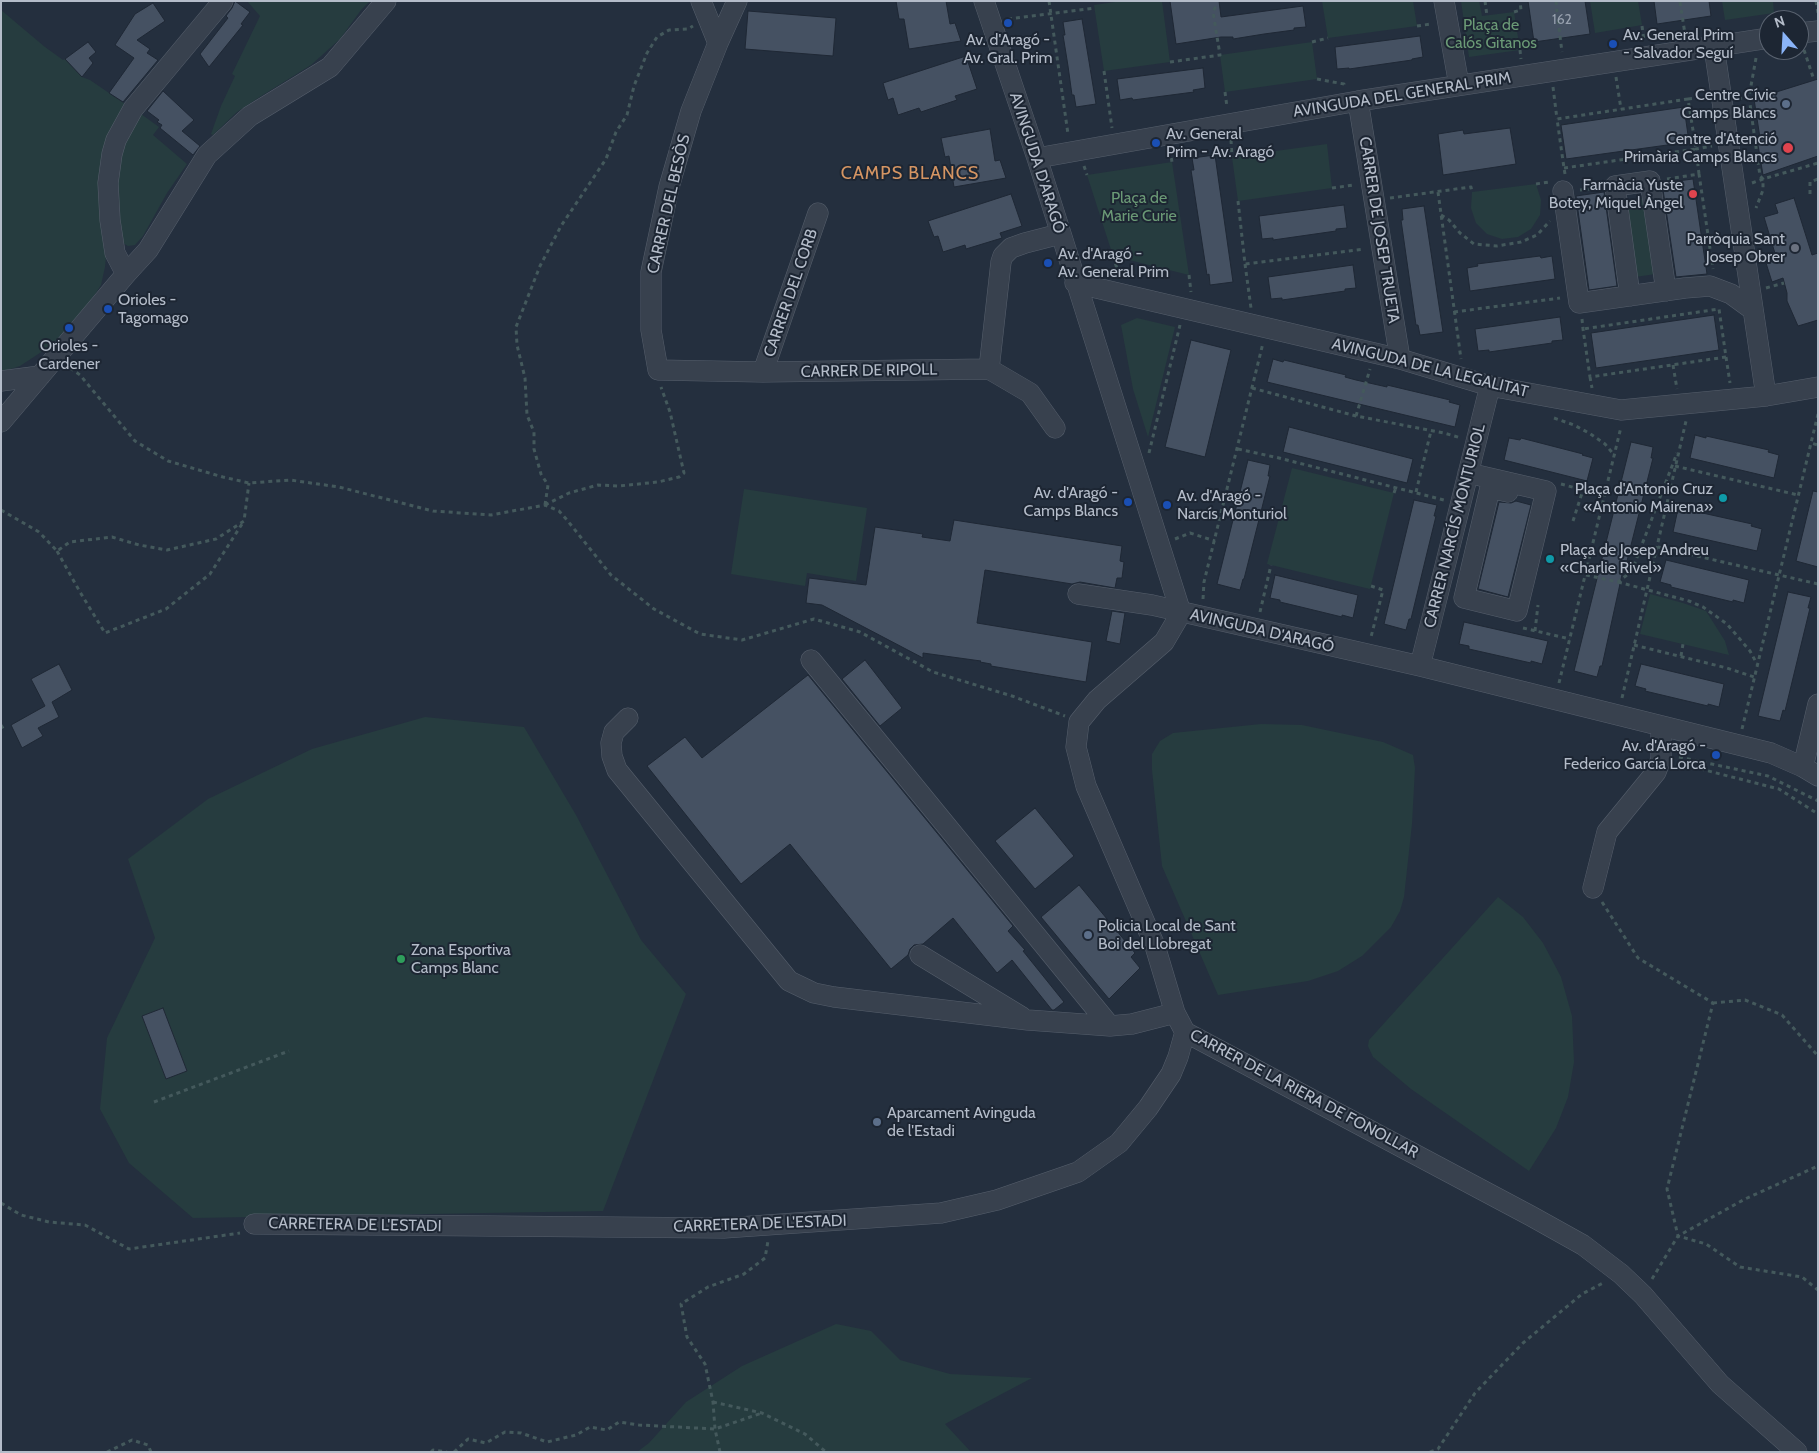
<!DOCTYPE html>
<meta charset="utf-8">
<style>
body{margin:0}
#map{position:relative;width:1819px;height:1453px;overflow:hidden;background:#242f3e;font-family:Cabin,sans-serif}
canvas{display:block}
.frame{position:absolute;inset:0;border:2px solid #b4bcc9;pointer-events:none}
.north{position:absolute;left:1759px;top:10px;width:50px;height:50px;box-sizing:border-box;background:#1d2633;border:1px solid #59626f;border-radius:50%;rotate:341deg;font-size:14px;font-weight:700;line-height:20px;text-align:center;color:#b4bcc9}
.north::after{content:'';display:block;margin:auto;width:18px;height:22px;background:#8ab4f8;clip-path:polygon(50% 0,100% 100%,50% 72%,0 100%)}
</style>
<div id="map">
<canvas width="1819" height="1453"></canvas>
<div class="frame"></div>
<div class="north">N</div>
</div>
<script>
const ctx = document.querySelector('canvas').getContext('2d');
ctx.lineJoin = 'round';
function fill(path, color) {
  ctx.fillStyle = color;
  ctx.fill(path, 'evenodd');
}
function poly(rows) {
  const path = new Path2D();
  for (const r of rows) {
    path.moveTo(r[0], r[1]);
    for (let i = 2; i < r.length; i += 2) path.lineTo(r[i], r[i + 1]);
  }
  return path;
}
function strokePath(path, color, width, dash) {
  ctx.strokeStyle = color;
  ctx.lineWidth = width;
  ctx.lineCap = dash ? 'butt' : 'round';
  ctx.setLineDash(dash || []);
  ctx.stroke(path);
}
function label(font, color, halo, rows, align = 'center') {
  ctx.font = font + ' Cabin,sans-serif';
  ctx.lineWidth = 4;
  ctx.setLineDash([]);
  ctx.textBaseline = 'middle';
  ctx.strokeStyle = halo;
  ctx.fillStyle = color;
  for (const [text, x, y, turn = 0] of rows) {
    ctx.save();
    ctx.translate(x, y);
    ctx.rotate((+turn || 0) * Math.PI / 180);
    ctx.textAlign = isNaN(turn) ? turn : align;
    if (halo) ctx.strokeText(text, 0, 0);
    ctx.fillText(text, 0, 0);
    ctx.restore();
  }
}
fill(poly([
 [247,1,370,1,361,10,340,39,311,65,258,98,237,112,213,135,211,134,221,106,235,76,232,74,260,16],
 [1122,1,1162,1,1170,62,1104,71,1094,5],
 [1322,1,1413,1,1417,26,1328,38],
 [1461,1,1479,1,1482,16,1514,12,1520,50,1469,57],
 [1590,1,1638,1,1642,25,1595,33],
 [1722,1,1773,1,1774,13,1725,20],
 [1,10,45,47,63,60,65,59,82,77,90,80,128,106,100,187,106,256,105,267,101,285,90,302,52,345,20,366,1,372],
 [1312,42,1317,79,1225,92,1220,55],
 [141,114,159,127,153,135,187,164,167,193,143,236,135,245,128,246,123,243,116,188,124,142],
 [1327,144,1332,188,1238,201,1232,157],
 [1172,162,1189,275,1113,256,1087,175],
 [1536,184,1541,200,1540,215,1531,229,1518,237,1502,239,1487,234,1476,223,1471,208,1472,192],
 [1645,198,1656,274,1635,277,1624,201],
 [1137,318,1175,327,1148,437,1133,389,1121,325],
 [1292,468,1394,493,1370,589,1267,564],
 [744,489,867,508,856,581,807,573,805,586,731,574],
 [1650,594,1683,603,1706,611,1725,641,1729,655,1640,634],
 [425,717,524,727,576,815,641,940,686,994,603,1211,193,1218,129,1163,100,1109,107,1038,155,938,128,859,208,799,312,749],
 [1261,724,1302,725,1383,742,1413,755,1415,768,1412,824,1404,897,1400,911,1391,927,1362,956,1338,971,1308,981,1218,995,1162,866,1152,770,1152,754,1160,741,1173,733],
 [1498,897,1523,917,1543,943,1561,977,1572,1016,1574,1062,1568,1097,1556,1128,1529,1171,1411,1089,1373,1057,1368,1046,1369,1040],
 [836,1324,871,1331,900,1360,950,1374,1032,1378,945,1424,971,1452,637,1452,649,1443,686,1402,742,1366]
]), '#263c3f');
const building = poly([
 [235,1,250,12,241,24,243,25,209,67,200,54,228,18,226,16,232,8,235,1],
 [896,1,946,1,950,24,955,23,961,41,909,49,904,19,899,19,896,1],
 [1170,1,1219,1,1221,17,1303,6,1306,27,1294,28,1294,30,1264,34,1233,39,1233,37,1221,37,1176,44,1170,1],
 [1528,1,1585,1,1590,34,1534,42,1528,1],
 [1654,1,1709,1,1711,16,1657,24,1654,1],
 [153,3,165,21,137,40,150,49,147,53,158,60,123,102,109,93,134,58,115,45,135,14,153,3],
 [748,11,836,18,833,56,745,49,748,11],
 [1082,19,1096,104,1076,107,1074,95,1072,95,1068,66,1063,35,1065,35,1063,22,1082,19],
 [1420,36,1423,57,1412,59,1412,60,1349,69,1349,68,1337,69,1335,47,1420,36],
 [88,42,96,52,89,58,93,63,82,77,65,59,88,42],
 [966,56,977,89,955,96,957,100,921,112,919,108,898,115,893,98,888,100,883,83,966,56],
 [1203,68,1205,88,1193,90,1194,92,1133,100,1132,98,1120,100,1117,79,1203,68],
 [1818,79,1818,156,1763,175,1757,139,1760,138,1754,99,1818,79],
 [163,91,194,120,182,131,200,146,193,155,160,128,162,125,157,122,159,120,147,111,163,91],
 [1684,107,1689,142,1566,159,1561,125,1684,107],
 [1510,128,1516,164,1443,175,1438,134,1463,130,1464,134,1510,128],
 [990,129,995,161,1000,160,1006,178,954,187,949,156,945,157,941,138,990,129],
 [1215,155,1233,282,1210,285,1209,274,1207,275,1191,170,1194,170,1192,158,1215,155],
 [1693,179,1707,274,1676,277,1662,183,1693,179],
 [1604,192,1617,286,1589,290,1576,196,1604,192],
 [1011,194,1022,226,1000,233,1002,238,966,249,965,245,943,252,938,236,934,237,928,221,1011,194],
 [1794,198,1812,255,1818,253,1818,320,1798,326,1787,301,1787,293,1783,278,1772,282,1766,263,1777,260,1764,217,1778,213,1775,204,1794,198],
 [1344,205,1347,228,1336,229,1336,231,1273,240,1273,238,1262,239,1259,216,1344,205],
 [1424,206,1443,332,1420,335,1418,325,1416,325,1401,220,1403,220,1402,209,1424,206],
 [1540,256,1541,258,1552,256,1555,279,1470,291,1467,268,1478,266,1477,264,1540,256],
 [1353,265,1356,288,1345,289,1345,291,1282,300,1282,298,1271,299,1268,277,1353,265],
 [1714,315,1719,350,1596,368,1591,333,1714,315],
 [1560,317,1563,340,1552,341,1552,343,1489,352,1489,350,1478,351,1475,329,1560,317],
 [1191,340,1231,350,1205,457,1165,447,1191,340],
 [1273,359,1283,362,1284,360,1346,375,1345,377,1356,380,1387,387,1387,385,1450,400,1449,402,1460,405,1455,427,1267,382,1273,359],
 [1289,427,1413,459,1407,483,1283,452,1289,427],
 [1695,435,1706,438,1706,436,1769,450,1768,452,1779,455,1774,478,1690,458,1695,435],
 [1509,438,1520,440,1521,438,1583,454,1582,455,1593,458,1587,481,1504,460,1509,438],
 [1631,442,1653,447,1651,458,1653,458,1627,561,1625,561,1602,666,1600,666,1597,677,1574,671,1631,442],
 [1248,460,1270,465,1268,476,1270,476,1244,579,1243,579,1240,590,1217,584,1248,460],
 [1813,491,1818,492,1818,567,1796,561,1813,491],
 [1414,500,1437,505,1434,516,1436,516,1426,557,1411,619,1409,619,1406,630,1384,624,1414,500],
 [1516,501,1531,505,1508,597,1478,589,1499,502,1511,503,1516,501],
 [1678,509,1689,512,1689,510,1752,524,1751,526,1762,529,1757,551,1673,532,1678,509],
 [954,520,1122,546,1120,561,1124,562,1122,578,1117,578,1115,588,1080,582,1072,584,985,570,977,623,1092,642,1086,682,991,666,991,664,980,662,981,661,923,653,923,658,822,605,806,603,809,578,866,585,875,527,923,534,922,537,950,541,954,520],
 [1666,560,1749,580,1744,603,1733,600,1733,602,1671,587,1671,585,1660,582,1666,560],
 [1275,575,1358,595,1353,618,1342,615,1342,617,1301,607,1280,602,1280,600,1270,598,1275,575],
 [1788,592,1811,597,1808,608,1810,608,1785,711,1783,710,1780,721,1758,716,1788,592],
 [1112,611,1125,613,1120,644,1106,641,1112,611],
 [1464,622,1548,641,1542,664,1531,661,1531,663,1469,649,1469,646,1459,644,1464,622],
 [865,660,902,708,880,726,842,679,865,660],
 [59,664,72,690,52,702,59,717,38,728,43,736,22,748,11,725,45,706,31,679,59,664],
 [1641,664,1724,684,1719,707,1708,704,1708,706,1645,691,1646,689,1635,686,1641,664],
 [808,675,1013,926,1008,931,1025,950,1023,951,1064,1002,1054,1010,1052,1010,1012,960,997,973,953,918,923,944,914,945,910,949,908,955,891,969,790,844,741,884,647,766,685,737,702,758,808,675],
 [1035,808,1074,856,1035,889,995,841,1035,808],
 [1079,885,1135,953,1131,957,1140,968,1109,999,1041,917,1079,885],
 [163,1008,187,1071,166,1079,142,1016,163,1008]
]);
fill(building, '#455162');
strokePath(building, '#1f2835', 1);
const minor = poly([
 [701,1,718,43],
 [737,1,718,43,691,111,669,187,651,272,651,330,658,370,763,372,989,369,1030,393,1055,428],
 [984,1,1037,158,1181,613],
 [1444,1,1459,85],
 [1799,33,1818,31],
 [1714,47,1766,396],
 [1358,101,1400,359],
 [1037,158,1358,101,1769,38],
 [1563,191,1579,303,1685,288,1710,286,1731,294,1753,310],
 [126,274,115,253,110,220,108,183,112,154,116,140,133,109,223,1],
 [1075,283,1400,359,1490,386,1621,410,1766,396,1818,387],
 [1630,296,1615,186,1650,181,1666,291],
 [989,369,1001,262,1003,256,1011,248,1025,243,1060,234],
 [763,372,818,213],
 [1,381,40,376],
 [1,422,126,274,148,250,207,155,250,116,330,67,386,1],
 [1468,473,1546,491,1517,611,1464,598,1490,488,1508,492,1510,483],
 [1078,594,1152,605,1420,666,1771,753,1803,767,1818,776],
 [1181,613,1164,642,1097,700,1079,722,1076,747,1086,786,1155,946,1175,1013,1185,1032,1531,1216,1583,1245,1621,1274,1643,1295,1720,1384,1797,1452],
 [811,660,1110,1026],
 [1420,666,1490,386],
 [628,718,614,732,611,743,612,756,617,770,789,981,814,993,834,997,1028,1020,1110,1026,1132,1024,1175,1013],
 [1803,767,1818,704],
 [1593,888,1607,832,1656,772,1661,759,1661,726],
 [920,955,1022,1017],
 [254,1224,724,1228,941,1213,997,1200,1078,1172,1119,1143,1148,1108,1171,1074,1178,1057,1185,1032]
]);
strokePath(minor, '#565f6c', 21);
strokePath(poly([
 [1049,1,1068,134],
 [1485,1,1487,16],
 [1556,1,1557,12],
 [1816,1,1818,13],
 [1680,2,1685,34],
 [1514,12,1521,10,1520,1],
 [1008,19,1095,8],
 [1558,20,1562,52],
 [1417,26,1431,24],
 [1642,26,1644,40],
 [1312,42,1328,38],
 [1520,50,1521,59],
 [1804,50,1814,80],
 [1756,58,1749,97,1760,176,1763,179,1818,163],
 [1170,62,1220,55,1213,12,1216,6],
 [1104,71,1112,128],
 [1616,77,1621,109],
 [1317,79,1344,84,1344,85],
 [1553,87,1557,119],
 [1225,92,1227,107],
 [1688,99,1705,97],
 [1738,99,1749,97],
 [1231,140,1232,157],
 [1170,150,1172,162],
 [1084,166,1087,175],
 [1564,168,1696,149,1688,99,1557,119,1564,168,1565,174],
 [1699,174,1696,149,1712,146],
 [1667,179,1699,174,1713,269],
 [1752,183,1763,179,1763,190,1756,208],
 [1536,184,1549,182],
 [1332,188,1354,185],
 [1580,190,1599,188],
 [1438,192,1461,359],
 [1810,194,1810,182,1818,179],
 [1390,198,1471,187,1472,192],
 [1238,201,1245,264,1364,249],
 [1441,215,1449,220,1460,233,1474,244,1497,246,1521,242,1537,235,1550,221],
 [1761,240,1770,237],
 [1113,256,1119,275],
 [1245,264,1251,308],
 [1189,275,1191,292],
 [1766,288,1784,283],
 [1454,312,1560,298],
 [1582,319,1583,329,1590,377,1726,357,1719,309,1583,329],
 [1726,357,1730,383],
 [1673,365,1677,389],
 [70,368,80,375,135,441,168,461,223,477,249,483,290,480,339,487,433,511,491,515,545,505,559,511,567,520,611,575,654,609,700,634,742,640,814,619,860,632,933,672,1012,696,1065,716],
 [1590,377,1592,388],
 [1252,388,1356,416,1444,433,1461,438],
 [1818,414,1811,443,1818,445],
 [1356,416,1370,369],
 [1554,418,1574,425,1589,433,1605,444,1615,456],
 [1238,449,1279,458,1444,500],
 [1149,453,1180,325],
 [1675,466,1798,495],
 [1561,484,1605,496],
 [1416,492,1431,431],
 [1394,493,1396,487],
 [545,505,548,485,541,474,534,449,534,432,527,415,525,378,517,345,516,327,540,266,561,226,606,159,616,132,627,115,634,86,647,53,657,37,669,30,688,29,693,26],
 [545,505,569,493,598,485,619,486,658,482,679,477,684,473,670,412,661,387],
 [1,510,39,532,57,551,70,542,112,537,139,545,167,550,216,539,244,521,249,483],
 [1573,521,1583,490],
 [1175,539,1190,533,1215,541],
 [1658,547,1818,584],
 [57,551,80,592,105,633,166,609,210,574,242,524],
 [1586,575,1618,582,1627,575,1633,568,1677,453],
 [1618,582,1689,601,1703,607,1727,624,1750,651,1757,664],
 [1371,586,1383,590,1371,637],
 [1203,599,1204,582,1263,343],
 [1260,612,1271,565],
 [1523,628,1570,639],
 [1535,631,1538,605],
 [1634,645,1727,668,1754,677],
 [1681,656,1683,644],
 [1559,683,1621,427],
 [1622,698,1686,421],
 [1,725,5,732],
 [1742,729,1811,443],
 [1679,757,1768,776,1818,801],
 [1677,763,1779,789,1818,814],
 [1602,902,1638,958,1713,1003,1667,1189,1678,1236,1706,1244,1740,1267,1802,1277,1818,1290],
 [1713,1003,1745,1000,1782,1015,1818,1056],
 [154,1102,289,1051],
 [1,1203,21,1215,49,1222,85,1225,129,1249,240,1233],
 [1652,1279,1678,1236,1745,1199,1818,1166],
 [713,1402,762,1413,805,1434,826,1452],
 [107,1452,132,1440,148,1445,151,1452],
 [431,1452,433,1450,447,1452],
 [454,1452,468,1439,486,1443,505,1432,521,1433,547,1442,576,1435,590,1427,607,1430,619,1422,639,1425,715,1429,762,1413],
 [720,1452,715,1429,713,1402,705,1364,687,1337,681,1304,708,1287,744,1274,765,1258,768,1241],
 [1430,1452,1438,1449,1475,1393,1523,1343,1582,1294,1605,1282]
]), '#44595c', 3, [4, 4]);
strokePath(minor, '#38414e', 20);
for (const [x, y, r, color] of [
 [1008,23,5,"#1a4fb4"],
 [1613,44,5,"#1a4fb4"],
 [1786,104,5,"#5c6f8a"],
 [1156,143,5,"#1a4fb4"],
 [1788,148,6,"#e0444e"],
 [1693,194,5,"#e0444e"],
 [1795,248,5,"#6b7280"],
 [1048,263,5,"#1a4fb4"],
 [108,309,5,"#1a4fb4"],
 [69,328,5,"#1a4fb4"],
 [1723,498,5,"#0f9aa8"],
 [1128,502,5,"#1a4fb4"],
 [1167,505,5,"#1a4fb4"],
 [1550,559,5,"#0f9aa8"],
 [1716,755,5,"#1a4fb4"],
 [1088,935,5,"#5c6f8a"],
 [401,959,5,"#2e9e5b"],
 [877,1122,5,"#5c6f8a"]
]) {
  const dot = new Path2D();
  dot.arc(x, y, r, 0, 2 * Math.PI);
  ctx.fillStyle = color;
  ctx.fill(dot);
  strokePath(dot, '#1d2633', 2);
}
label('14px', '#98a1af', null, [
 ["162",1562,20]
]);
label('16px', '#6b9a76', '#1d2633', [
 ["Plaça de",1491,25],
 ["Calós Gitanos",1491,43],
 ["Plaça de",1139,198],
 ["Marie Curie",1139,216]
]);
label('16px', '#b4bcc9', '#1d2633', [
 ["Av. General Prim",1623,35],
 ["- Salvador Seguí",1623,53],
 ["Av. d'Aragó -",1008,40,"center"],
 ["Av. Gral. Prim",1008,58,"center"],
 ["Centre Cívic",1776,95,"right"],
 ["Camps Blancs",1776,113,"right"],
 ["Av. General",1166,134],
 ["Prim - Av. Aragó",1166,152],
 ["Centre d'Atenció",1777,139,"right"],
 ["Primària Camps Blancs",1777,157,"right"],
 ["Farmàcia Yuste",1683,185,"right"],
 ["Botey, Miquel Àngel",1683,203,"right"],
 ["Parròquia Sant",1785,239,"right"],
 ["Josep Obrer",1785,257,"right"],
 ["Av. d'Aragó -",1058,254],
 ["Av. General Prim",1058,272],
 ["Orioles -",118,300],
 ["Tagomago",118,318],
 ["Orioles -",69,346,"center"],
 ["Cardener",69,364,"center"],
 ["Plaça d'Antonio Cruz",1713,489,"right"],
 ["«Antonio Mairena»",1713,507,"right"],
 ["Av. d'Aragó -",1118,493,"right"],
 ["Camps Blancs",1118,511,"right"],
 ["Av. d'Aragó -",1177,496],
 ["Narcís Monturiol",1177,514],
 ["Plaça de Josep Andreu",1560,550],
 ["«Charlie Rivel»",1560,568],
 ["Av. d'Aragó -",1706,746,"right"],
 ["Federico García Lorca",1706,764,"right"],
 ["Policia Local de Sant",1098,926],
 ["Boi del Llobregat",1098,944],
 ["Zona Esportiva",411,950],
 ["Camps Blanc",411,968],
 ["Aparcament Avinguda",887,1113],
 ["de l'Estadi",887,1131]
], 'left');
label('16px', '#b4bcc9', '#1d2633', [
 ["AVINGUDA DEL GENERAL PRIM",1402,95,-9],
 ["AVINGUDA D'ARAGÓ",1037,163,72],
 ["CARRER DEL BESÒS",669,204,-77],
 ["CARRER DE JOSEP TRUETA",1379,230,81],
 ["CARRER DEL CORB",791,293,-71],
 ["AVINGUDA DE LA LEGALITAT",1430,368,14],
 ["CARRER DE RIPOLL",869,371,-1],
 ["CARRER NARCÍS MONTURIOL",1455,526,-76],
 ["AVINGUDA D'ARAGÓ",1262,631,13],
 ["CARRER DE LA RIERA DE FONOLLAR",1304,1094,28],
 ["CARRETERA DE L'ESTADI",760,1224,-2],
 ["CARRETERA DE L'ESTADI",355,1225,1]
]);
ctx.letterSpacing = '1px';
label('18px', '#d59563', '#1d2633', [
 ["CAMPS BLANCS",910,174]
]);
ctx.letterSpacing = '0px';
</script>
